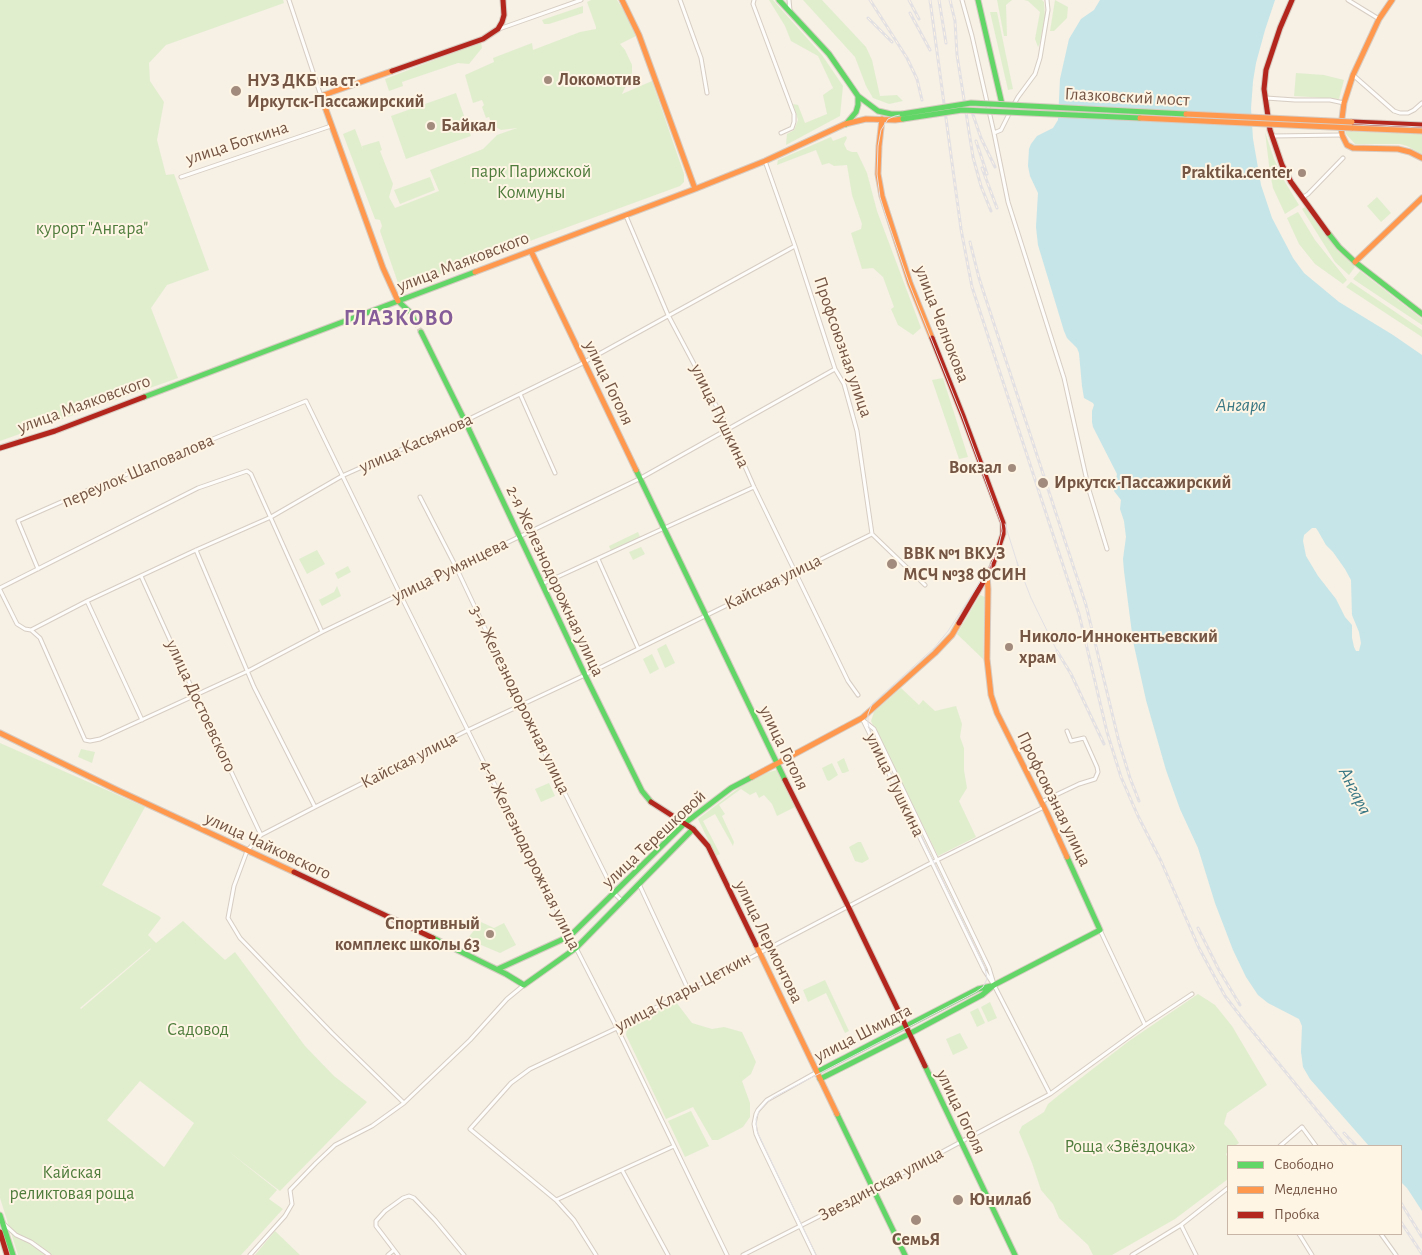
<!DOCTYPE html>
<meta charset="utf-8">
<style>
body{margin:0}
#map{position:relative;width:1422px;height:1255px;overflow:hidden;background:#f6f0e5;font-family:"Alegreya Sans",sans-serif}
canvas{display:block}
.legend{position:absolute;left:1227px;top:1145px;width:175px;height:90px;box-sizing:border-box;background:#fff5e5;border:1px solid #c8b5a5;margin:0;padding:6px 9px;list-style:none;font-size:15px;color:#755544}
.legend li{display:flex;align-items:center;gap:10px;height:25px}
.legend b{width:25px;border:1px solid #c8b5a5}
</style>
<div id="map">
<canvas width="1422" height="1255"></canvas>
<ul class="legend">
<li><b style="height:6px;background:#63d668"></b>Свободно</li>
<li><b style="height:6px;background:#ff974d"></b>Медленно</li>
<li><b style="height:6px;background:#b3261e"></b>Пробка</li>
</ul>
</div>
<script>
const ctx = document.querySelector('canvas').getContext('2d');
ctx.lineJoin = 'round';
function fill(path, color) {
  ctx.fillStyle = color;
  ctx.fill(path, 'evenodd');
}
function poly(rows) {
  const path = new Path2D();
  for (const r of rows) {
    path.moveTo(r[0], r[1]);
    for (let i = 2; i < r.length; i += 2) path.lineTo(r[i], r[i + 1]);
  }
  return path;
}
function strokePath(path, color, width, dash) {
  ctx.strokeStyle = color;
  ctx.lineWidth = width;
  ctx.lineCap = dash ? 'butt' : 'round';
  ctx.setLineDash(dash || []);
  ctx.stroke(path);
}
function label(font, color, halo, rows, align = 'center') {
  ctx.font = font + ' "Alegreya Sans",sans-serif';
  ctx.lineWidth = 4;
  ctx.setLineDash([]);
  ctx.textBaseline = 'middle';
  ctx.strokeStyle = halo;
  ctx.fillStyle = color;
  for (const [text, x, y, turn = 0] of rows) {
    ctx.save();
    ctx.translate(x, y);
    ctx.rotate((+turn || 0) * Math.PI / 180);
    ctx.textAlign = isNaN(turn) ? turn : align;
    if (halo) ctx.strokeText(text, 0, 0);
    ctx.fillText(text, 0, 0);
    ctx.restore();
  }
}
fill(poly([
 [0,0,283,0,284,3,166,45,149,63,150,81,164,102,157,140,166,175,174,174,209,270,167,285,151,308,178,378,0,441],
 [591,0,617,0,632,24,636,36,620,44,625,50,632,65,632,73,622,94,652,81,684,174,684,182,680,186,407,286,401,286,398,283,380,231,382,226,380,220,375,219,343,134,355,129,363,150,362,146,379,141,382,150,380,151,393,184,389,197,395,208,439,191,430,170,483,149,497,135,517,128,501,130,492,125,489,117,486,118,482,107,484,105,482,100,473,103,465,75,494,62,493,58,532,43,533,50,580,32,596,29,596,27,587,2],
 [769,0,773,0,822,55,843,86,840,116,786,145,787,134,794,130,798,120,793,104,798,105,805,123,827,114,823,95,833,88,818,56,791,41,785,26],
 [803,0,822,0,866,47,872,60,880,96,897,95,903,101,889,104,873,98,866,86,855,57],
 [997,0,1012,0,1006,5,1007,36,1004,36],
 [1024,0,1042,0,1044,2,1045,16,1040,43,1038,47,1035,39,1040,12,1028,1],
 [1055,0,1068,7,1067,18,1054,31,1050,31],
 [583,6,583,13,549,24,544,24,542,20],
 [990,12,997,12,1013,89,1008,90],
 [481,42,482,48,469,64,458,63,402,82,403,86,389,91,385,79],
 [1296,73,1324,75,1344,80,1339,99,1294,96],
 [456,93,471,136,406,159,391,116],
 [1346,131,1422,134,1422,154,1407,146,1400,144,1355,144,1346,134],
 [1265,132,1274,159,1285,182,1299,205,1285,214,1273,188,1270,173],
 [846,136,847,138,844,144,847,150,852,152,857,152,867,173,877,211,921,328,913,335,898,325,891,309,894,307,883,277,873,268,862,269,851,233,861,229,862,224,852,195,847,165,834,166,829,163,822,165,816,150,777,165,778,160,831,137,833,141],
 [430,177,435,190,400,204,394,190],
 [1377,197,1391,213,1381,222,1367,206],
 [1305,207,1336,249,1355,267,1349,275,1335,262,1302,209],
 [1298,212,1315,240,1347,280,1343,284,1315,264,1299,244,1287,218],
 [1360,271,1422,319,1422,325,1353,279],
 [1351,282,1422,330,1422,337,1346,287],
 [943,378,968,457,959,459,932,380],
 [638,532,640,537,611,551,609,546],
 [641,547,645,554,633,560,629,552],
 [317,550,325,564,307,574,299,559],
 [348,566,351,572,338,579,335,573],
 [337,586,341,596,322,606,319,600,334,592],
 [980,595,985,597,983,659,957,634],
 [666,644,675,663,665,668,657,649],
 [652,654,659,669,650,674,643,659],
 [901,688,919,705,923,700,935,711,956,706,962,724,960,737,964,748,964,770,967,788,959,801,976,837,938,856,871,721,874,712],
 [0,743,145,807,102,885,159,916,161,918,148,935,156,943,183,921,225,960,235,952,305,1046,334,1076,367,1102,280,1191,228,1151,277,1190,269,1199,283,1209,241,1255,18,1255,0,1198],
 [151,948,150,950,81,1009,80,1008],
 [140,1081,194,1123,164,1167,107,1120],
 [81,749,95,752,92,763,78,757],
 [844,758,849,771,844,773,842,773,837,762],
 [832,763,838,775,829,781,827,780,822,768],
 [777,770,795,807,777,816,772,804,764,795,759,798,756,792,750,795,741,789,719,805,725,814,722,816,734,842,733,846,715,814,703,821,720,854,716,856,698,819,744,784,762,774],
 [549,783,555,796,541,802,535,789],
 [858,842,861,842,869,859,862,863,855,861,849,847],
 [481,922,494,928,504,923,516,945,500,953,467,939],
 [825,980,849,1031,845,1033,826,993,808,1002,803,990],
 [1198,994,1215,1005,1232,1026,1267,1085,1227,1113,1224,1124,1231,1131,1239,1143,1235,1146,1228,1146,1228,1152,1226,1154,1228,1158,1228,1179,1175,1219,1112,1255,1093,1255,1088,1245,1059,1218,1053,1204,1041,1190,1032,1163,1019,1132,1022,1126,1044,1112,1048,1104,1059,1095,1129,1041],
 [676,1002,692,1023,712,1029,724,1027,742,1032,756,1062,751,1074,742,1081,750,1103,750,1117,743,1127,718,1140,712,1140,693,1107,666,1119,626,1035,627,1028,635,1022],
 [990,1002,997,1018,988,1022,981,1007],
 [978,1008,985,1023,977,1027,970,1012],
 [960,1033,968,1048,953,1055,946,1039],
 [691,1111,709,1146,685,1157,668,1121],
 [275,1231,300,1255,255,1255]
]), '#e1eece');
fill(poly([
 [1100,0,1275,0,1265,30,1256,63,1253,81,1251,108,1253,139,1261,185,1272,218,1293,258,1304,273,1339,302,1393,335,1422,355,1422,1211,1407,1188,1401,1182,1401,1146,1369,1146,1310,1079,1303,1067,1302,1059,1301,1052,1302,1026,1299,1019,1268,1003,1258,995,1246,977,1233,950,1215,903,1198,848,1180,809,1166,770,1146,700,1133,641,1124,571,1123,559,1126,537,1124,521,1120,509,1121,500,1114,491,1117,474,1093,427,1092,422,1092,411,1094,405,1093,403,1084,398,1082,386,1079,353,1077,348,1067,338,1064,331,1038,245,1036,227,1038,193,1030,176,1028,166,1029,149,1031,144,1037,136,1053,128,1058,120,1060,79,1069,39,1081,19,1094,10],
 [1312,528,1316,528,1318,531,1326,545,1333,552,1345,569,1351,580,1352,615,1359,632,1361,643,1359,651,1356,651,1354,647,1352,638,1352,625,1345,617,1336,599,1318,576,1306,556,1303,541,1304,535]
]), '#c5e5e8');
fill(poly([
 [1057,105,1254,115,1254,126,1056,116]
]), '#f6f0e5');
strokePath(poly([
 [415,322,421,332]
]), '#d6c9bd', 5, [5, 2.5]);
const street = poly([
 [289,0,321,96],
 [680,0,701,58,707,93],
 [754,0,753,4,794,114,794,122,792,128,781,133],
 [789,0,790,10],
 [962,0,972,36,994,133,1008,202,1064,378,1089,490,1107,549],
 [1348,0,1379,19],
 [499,29,581,0],
 [1353,75,1394,111,1400,113,1408,113,1414,110,1422,103],
 [1266,98,1295,100,1330,100,1344,103],
 [1013,106,1018,97,1035,74,1040,58,1048,10,1047,0],
 [994,133,1001,130,1010,112],
 [1272,136,1342,135],
 [765,161,795,246,835,369,844,384,857,431,872,534,925,585],
 [181,177,331,126],
 [1302,198,1308,194,1343,158],
 [626,216,668,315,728,428,754,487,848,681,858,695],
 [520,394,555,473],
 [420,497,456,567,521,705,615,894,622,901],
 [196,550,254,687,315,807],
 [598,559,638,648],
 [38,569,18,521,93,488,306,401,400,594,573,942,617,1028,727,1255],
 [141,576,195,695,261,835],
 [542,584,754,487],
 [0,588,198,488,247,471,251,474,322,632],
 [0,590,17,624,25,629,31,630,40,638,85,740,90,741,100,739,248,671,322,632,639,479,835,369],
 [87,601,142,720],
 [31,630,87,601,196,550,271,517,342,476,465,421,579,365,795,246],
 [862,718,984,970,994,985,1050,1094],
 [864,721,874,729,989,968,993,981],
 [1041,802,1079,784,1095,779,1098,772,1097,767,1084,738,1071,741,1067,731],
 [639,884,688,989],
 [1100,930,1145,1025],
 [404,1103,332,1033,240,938,228,918,234,886,247,851,261,835,315,807,468,730,585,675,872,534],
 [1280,1146,1302,1127,1316,1146],
 [622,1170,668,1255],
 [556,1200,674,1146],
 [4,1224,16,1235,31,1242,49,1255],
 [1181,1225,1196,1255],
 [1299,1234,1312,1255],
 [1381,1234,1396,1255],
 [250,1255,285,1216,292,1204,290,1190,316,1163,335,1145,372,1126,404,1103,470,1040,507,999,524,985],
 [388,1255,394,1250],
 [398,1255,376,1226,376,1221,385,1211,403,1198,409,1196,414,1198,435,1220,464,1255],
 [596,1255,574,1220,556,1200,470,1129,511,1083,530,1069,617,1028,927,865,1044,807],
 [743,1255,873,1189,1050,1094,1145,1025,1192,994],
 [814,1255,760,1143,756,1134,754,1124,756,1114,758,1110,767,1100,817,1072],
 [1132,1255,1181,1225,1228,1188]
]);
const fast = poly([
 [779,0,829,54,858,96,878,111,891,114,902,114],
 [978,0,1002,104],
 [846,124,856,112,858,105,858,96],
 [1328,233,1339,247,1355,262,1422,314],
 [398,301,411,313,415,322],
 [421,332,465,421,585,675,642,791,651,802],
 [144,397,475,272],
 [636,470,785,780],
 [433,938,506,974,524,985,576,948,693,829],
 [498,969,570,936,685,823,731,788,752,777],
 [925,1066,1015,1255],
 [817,1072,978,989,991,986],
 [820,1079,909,1034,982,995,994,985,1100,930,1067,857],
 [837,1114,905,1255],
 [0,1215,13,1255]
]);
const slow = poly([
 [1392,0,1379,19,1353,75,1344,103,1341,126,1342,135,1347,145,1353,148,1398,149,1410,152,1422,158],
 [392,71,321,96,383,268,398,301],
 [882,119,879,146,878,174,882,196,910,283,932,338],
 [1352,128,1422,131],
 [695,189,765,161,845,124,866,119,895,120,903,119],
 [531,251,636,470],
 [1355,262,1422,198],
 [475,272,695,189,639,35,622,0],
 [987,575,988,589,987,659,991,695,997,713,1047,813,1067,857],
 [0,733,117,790,294,872],
 [752,777,862,718,935,653,952,635,959,623],
 [756,945,837,1114]
]);
const jam = poly([
 [1292,0,1280,28,1266,70,1264,89,1270,130,1282,165,1291,182,1328,233],
 [392,71,483,39,498,29,502,22,504,15,503,0],
 [1352,122,1422,125],
 [932,338,963,416,1003,523,1003,534,992,567,959,623],
 [0,448,55,431,144,397],
 [785,780,848,906,925,1066],
 [651,802,693,829,708,846,756,945],
 [294,872,433,938],
 [0,1232,7,1255]
]);
strokePath(street, '#d7cdc3', 5);
strokePath(fast, '#d7cbc1', 7);
strokePath(slow, '#d7cbc1', 7);
strokePath(jam, '#d7cbc1', 7);
strokePath(street, '#fefdfb', 3);
strokePath(fast, '#63d668', 5);
strokePath(slow, '#ff974d', 5);
strokePath(jam, '#b3261e', 5);
strokePath(poly([
 [1005,524,1017,562,1031,598,1057,651],
 [991,564,991,571,992,575,997,579,1004,581,1011,579,1017,574,1018,568,1017,562],
 [816,1255,757,1131,756,1119,759,1111,767,1102,774,1097,976,992,983,987,987,979,985,968,870,731,868,723,868,714,872,704,934,648,948,631,989,568,998,549,1002,531,1001,523,962,416,909,283,885,213,880,197,877,174,878,146,881,130,888,119,895,116,926,110,968,105,1422,127]
]), '#e3e0e3', 1);
const rail = poly([
 [870,0,907,58,917,79,922,100],
 [909,0,919,19],
 [930,0,961,229,972,287,1079,614,1107,732,1121,777,1138,816,1161,861,1199,948,1225,996,1245,1022,1346,1146],
 [939,0,946,43],
 [950,0,955,21,957,55,973,157,981,186,991,211],
 [910,13,930,50],
 [868,18,892,42],
 [971,109,981,138,995,167],
 [976,141,987,174],
 [982,168,997,208],
 [970,242,979,278,1086,605,1119,742,1130,778,1139,801],
 [1057,651,1071,674,1104,744],
 [1198,928,1219,970,1240,1005],
 [1344,1133,1356,1146],
 [1401,1203,1422,1237],
 [1401,1222,1422,1254]
]);
strokePath(rail, '#e3e0e3', 3);
strokePath(rail, '#fff5e5', 1, [4]);
const fastBridge = poly([
 [902,114,971,103,1186,114],
 [903,119,962,110,1140,118]
]);
const slowBridge = poly([
 [1186,114,1352,122],
 [1140,118,1352,128]
]);
strokePath(fastBridge, '#d7cbc1', 7, []);
strokePath(slowBridge, '#d7cbc1', 7, []);
strokePath(fastBridge, '#63d668', 5);
strokePath(slowBridge, '#ff974d', 5);
for (const [x, y, r, color] of [
 [548,80,5,"#a28b7c"],
 [236,91,6,"#a28b7c"],
 [431,126,5,"#a28b7c"],
 [1302,173,5,"#a28b7c"],
 [1012,468,5,"#a28b7c"],
 [1043,483,6,"#a28b7c"],
 [892,564,6,"#a28b7c"],
 [1009,647,5,"#a28b7c"],
 [490,934,5,"#a28b7c"],
 [958,1200,6,"#a28b7c"],
 [916,1220,6,"#a28b7c"]
]) {
  const dot = new Path2D();
  dot.arc(x, y, r, 0, 2 * Math.PI);
  ctx.fillStyle = color;
  ctx.fill(dot);
  strokePath(dot, '#fff5e5', 2);
}
label('bold 18px', '#755544', '#fff5e5', [
 ["Локомотив",558,80],
 ["НУЗ ДКБ на ст.",247,81],
 ["Иркутск-Пассажирский",247,102],
 ["Байкал",441,126],
 ["Praktika.center",1292,173,"right"],
 ["Вокзал",1002,468,"right"],
 ["Иркутск-Пассажирский",1054,483],
 ["ВВК №1 ВКУЗ",903,554],
 ["МСЧ №38 ФСИН",903,575],
 ["Николо-Иннокентьевский",1019,637],
 ["храм",1019,658],
 ["Спортивный",480,924,"right"],
 ["комплекс школы 63",480,945,"right"],
 ["Юнилаб",969,1200],
 ["СемьЯ",916,1240,"center"]
], 'left');
label('18px', '#755544', '#fff5e5', [
 ["Глазковский мост",1127,97,3],
 ["улица Боткина",237,143,-18],
 ["улица Маяковского",463,262,-21],
 ["улица Челнокова",942,324,69],
 ["Профсоюзная улица",843,347,71],
 ["улица Гоголя",609,383,64],
 ["улица Маяковского",84,404,-20],
 ["улица Пушкина",720,416,64],
 ["улица Касьянова",416,443,-24],
 ["переулок Шаповалова",138,471,-23],
 ["улица Румянцева",450,570,-26],
 ["2-я Железнодорожная улица",555,581,65],
 ["Кайская улица",773,582,-26],
 ["3-я Железнодорожная улица",520,700,64],
 ["улица Достоевского",201,706,65],
 ["улица Гоголя",784,748,64],
 ["Кайская улица",409,760,-27],
 ["улица Пушкина",895,785,64],
 ["Профсоюзная улица",1054,799,64],
 ["улица Терешковой",654,839,-43],
 ["улица Чайковского",268,846,25],
 ["4-я Железнодорожная улица",530,855,64],
 ["улица Лермонтова",769,942,64],
 ["улица Клары Цеткин",683,992,-28],
 ["улица Шмидта",863,1033,-27],
 ["улица Гоголя",961,1112,64],
 ["Звездинская улица",881,1184,-28]
]);
label('18px', '#4e7c3b', '#fff5e5', [
 ["парк Парижской",531,172],
 ["Коммуны",531,193],
 ["курорт \"Ангара\"",92,229],
 ["Садовод",198,1030],
 ["Роща «Звёздочка»",1130,1147],
 ["Кайская",72,1173],
 ["реликтовая роща",72,1194]
]);
label('italic 19px', '#397784', '#fff5e5', [
 ["Ангара",1241,405],
 ["Ангара",1355,791,63]
]);
ctx.letterSpacing = '1px';
label('bold 22px', '#855e99', '#fff5e5', [
 ["ГЛАЗКОВО",399,318]
]);
ctx.letterSpacing = '0px';
</script>
